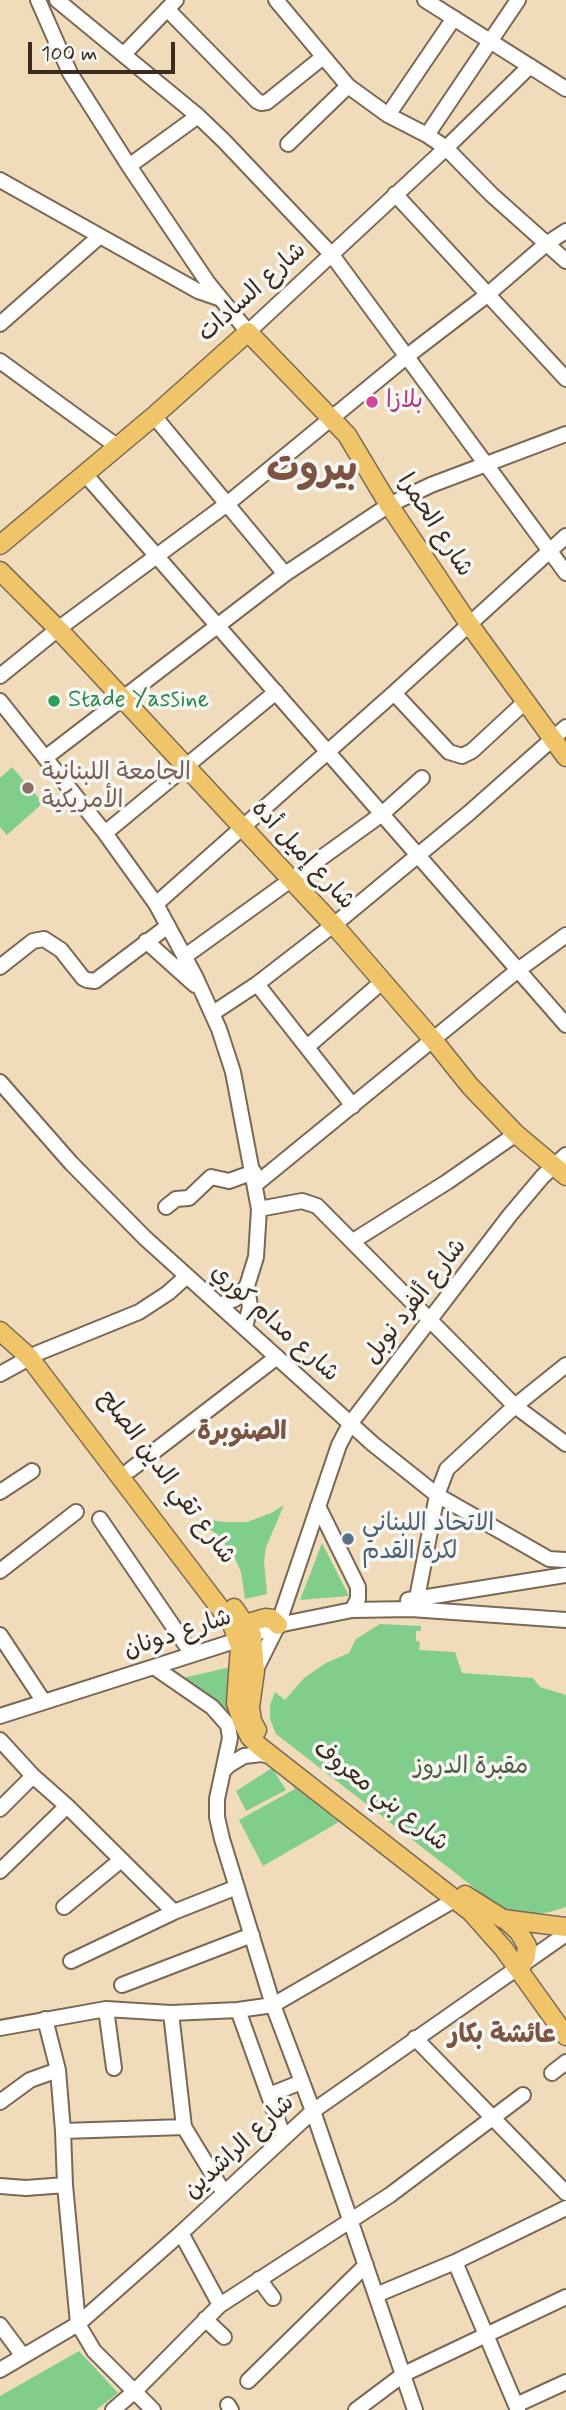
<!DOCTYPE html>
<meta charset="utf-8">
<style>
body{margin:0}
#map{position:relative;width:566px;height:2410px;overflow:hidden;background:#f0dcbb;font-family:Mynerve,sans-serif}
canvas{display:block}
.scale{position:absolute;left:28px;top:42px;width:147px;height:32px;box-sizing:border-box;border:4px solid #3b2a1e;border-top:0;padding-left:9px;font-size:21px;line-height:24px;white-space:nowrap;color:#3b2a1e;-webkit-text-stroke:5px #f6f6f2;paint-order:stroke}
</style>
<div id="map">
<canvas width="566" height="2410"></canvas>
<div class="scale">100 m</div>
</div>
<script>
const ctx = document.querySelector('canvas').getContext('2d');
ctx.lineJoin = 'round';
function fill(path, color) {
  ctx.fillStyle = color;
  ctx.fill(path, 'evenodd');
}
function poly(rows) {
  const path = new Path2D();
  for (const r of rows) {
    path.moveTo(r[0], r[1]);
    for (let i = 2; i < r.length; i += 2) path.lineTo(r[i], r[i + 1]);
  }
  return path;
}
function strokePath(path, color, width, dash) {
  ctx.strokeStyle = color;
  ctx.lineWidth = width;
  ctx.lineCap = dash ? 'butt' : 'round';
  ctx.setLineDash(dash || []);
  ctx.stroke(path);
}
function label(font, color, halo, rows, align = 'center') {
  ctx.font = font + ' Mynerve,"Playpen Sans Arabic",sans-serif';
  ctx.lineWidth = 7;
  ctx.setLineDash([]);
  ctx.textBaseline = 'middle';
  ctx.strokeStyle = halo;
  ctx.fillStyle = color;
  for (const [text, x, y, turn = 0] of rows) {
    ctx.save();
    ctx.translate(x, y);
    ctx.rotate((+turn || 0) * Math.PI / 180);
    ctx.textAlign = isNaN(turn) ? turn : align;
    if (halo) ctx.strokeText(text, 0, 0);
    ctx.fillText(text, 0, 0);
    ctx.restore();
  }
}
fill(poly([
 [12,767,43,803,7,835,0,827,0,778],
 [284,1505,266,1547,264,1561,267,1594,245,1599,241,1572,233,1554,217,1534,201,1524,204,1519,224,1522,247,1522,271,1513],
 [322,1543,349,1596,300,1600],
 [380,1624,421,1626,421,1631,416,1631,416,1641,420,1642,419,1650,455,1652,462,1673,533,1678,540,1687,566,1695,566,1907,550,1912,522,1916,503,1910,276,1734,270,1719,270,1705,275,1692,285,1700,304,1678,326,1663,349,1653,356,1639],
 [235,1666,228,1714,183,1678],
 [272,1768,286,1790,246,1811,236,1791],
 [292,1785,339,1822,263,1866,239,1820,295,1789],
 [79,2351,118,2393,96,2410,0,2410,0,2396]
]), '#80cd8c');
const minor = poly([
 [38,0,70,73,129,166,208,283,248,332,446,148,530,66],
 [57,0,198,116,225,142,332,255,566,573],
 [276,0,348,86,388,115,427,135,446,148,492,195,566,261],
 [425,0,566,89],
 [167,9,257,101,261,103,267,102,323,57],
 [124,54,176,0],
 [388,115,454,18],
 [427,135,518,0],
 [288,144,348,86],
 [129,166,198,116],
 [0,180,198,291,221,299],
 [395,194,566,379],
 [0,324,100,236],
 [0,361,118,447],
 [154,416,285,574],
 [85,474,566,1025],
 [0,676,58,629,227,504,406,357,487,295,546,244,566,231],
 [394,693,449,752,462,756,472,751,526,701],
 [0,701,105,833,156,904,195,976,219,1029,233,1072,259,1209,256,1257,247,1286,235,1299,220,1305],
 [45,758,285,574,389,505,431,485,566,434],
 [105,833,276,692],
 [156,904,394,693,566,536],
 [146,941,195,985],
 [184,957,382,814,422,778],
 [0,967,33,941,44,939,61,950,83,978,87,980,95,981,168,926],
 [257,984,353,1106],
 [213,1013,257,984,341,919,469,813,566,727],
 [307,1047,383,981],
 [0,1082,71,1163,145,1238,373,1444,437,1495,549,1559,566,1560],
 [256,1184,518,970,566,935],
 [166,1207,176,1199,189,1198,211,1177,229,1181,254,1172],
 [259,1209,302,1201,317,1206,515,1406,566,1444],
 [353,1241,447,1182,516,1134],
 [245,1327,250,1307,247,1286],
 [0,1374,38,1353,139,1312,168,1293,187,1276],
 [130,1470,277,1357],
 [0,1492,32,1471],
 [318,1506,358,1587,358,1599,352,1610],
 [100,1519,192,1654],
 [0,1571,76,1512],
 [417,1598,437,1495,447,1469,515,1406,566,1365],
 [408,1600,566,1575],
 [0,1635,44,1702],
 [154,1667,212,1707,228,1725,230,1738,217,1799,217,1817,222,1839,273,2005,313,2111,415,2410],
 [255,1671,278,1625,339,1445,350,1424,510,1215,543,1176,566,1155],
 [0,1716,238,1640,278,1625,352,1610,411,1609,566,1620],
 [0,1740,33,1776,67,1806,174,1912],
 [223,1771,229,1765,244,1756,262,1754,272,1757],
 [0,1809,33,1776],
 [0,1871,67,1806],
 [64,1907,121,1860],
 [71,1961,174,1912,237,1887],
 [122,1985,252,1935],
 [106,2009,114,2068],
 [238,2010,284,2138],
 [171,2013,184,2127,224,2193],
 [45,2019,58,2070,63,2131,65,2185,78,2324,94,2351,153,2410],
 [0,2028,106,2009,171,2013,238,2010,273,2005,456,1899],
 [415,2038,566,2193],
 [552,2073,566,2062],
 [269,2095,294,2085],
 [0,2102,30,2080,58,2070],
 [63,2131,184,2127],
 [0,2186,26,2188,65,2185],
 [181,2233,220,2305],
 [455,2262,518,2410],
 [259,2279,273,2298],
 [376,2295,455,2262,566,2208],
 [205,2319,224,2337],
 [0,2325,23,2356],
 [0,2370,78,2324,181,2233,313,2111,566,1934],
 [248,2381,366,2265],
 [228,2405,231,2410],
 [516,2405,566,2382],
 [113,2410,135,2391,220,2305,390,2195,523,2095],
 [356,2410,404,2374,566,2297]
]);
const major = poly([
 [0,545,154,416,248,332,347,435,389,505,469,624,566,757],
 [0,571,58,629,340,932,434,1041,470,1086,516,1134,566,1176],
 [0,1331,29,1357,232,1624,240,1647,236,1703,242,1721,250,1737,259,1746,471,1912,503,1948,566,2036],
 [234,1608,252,1635,255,1671,250,1707,252,1721,257,1730],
 [245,1624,265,1618,272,1619,278,1625],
 [465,1895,503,1919,566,1927],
 [506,1920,519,1932,527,1946,526,1956,521,1967]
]);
strokePath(minor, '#7a6855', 18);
strokePath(major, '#7a6855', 21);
strokePath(minor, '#fff', 14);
strokePath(major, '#f0c469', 18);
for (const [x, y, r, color] of [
 [372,402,7,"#d1479c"],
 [54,701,7,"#2e9e5b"],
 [28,788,7,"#8d6e63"],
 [348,1539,7,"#5c6f8a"]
]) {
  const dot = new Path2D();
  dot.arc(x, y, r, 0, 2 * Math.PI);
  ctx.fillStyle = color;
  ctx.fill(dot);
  strokePath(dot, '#f6f6f2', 2.5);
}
label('24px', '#3b2a1e', '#f6f6f2', [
 ["شارع السادات",253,293,-42],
 ["شارع الحمرا",434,526,57],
 ["شارع إميل أده",302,856,47],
 ["شارع ألفرد نوبل",416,1302,-52],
 ["شارع مدام كوري",274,1324,42],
 ["شارع تقي الدين الصلح",166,1478,53],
 ["شارع دونان",178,1635,-18],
 ["شارع بني معروف",380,1797,38],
 ["شارع الراشدين",240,2148,-43]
]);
label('24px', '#b23c85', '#f6f6f2', [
 ["بلازا",386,402]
], 'left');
label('24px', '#27864d', '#f6f6f2', [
 ["Stade Yassine",68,701]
], 'left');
label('24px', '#785e54', '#f6f6f2', [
 ["الجامعة اللبنانية",42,774],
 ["الأمريكية",42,802]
], 'left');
label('24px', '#4e5e75', '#f6f6f2', [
 ["الاتحاد اللبناني",362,1525],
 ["لكرة القدم",362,1553]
], 'left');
label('24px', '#505b3f', '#f6f6f2', [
 ["مقبرة الدروز",471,1768]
]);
label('bold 26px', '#7c5444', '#f6f6f2', [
 ["الصنوبرة",242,1434],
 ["عائشة بكار",502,2037]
]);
label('bold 38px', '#7c5444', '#f6f6f2', [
 ["بيروت",312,472]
]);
</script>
